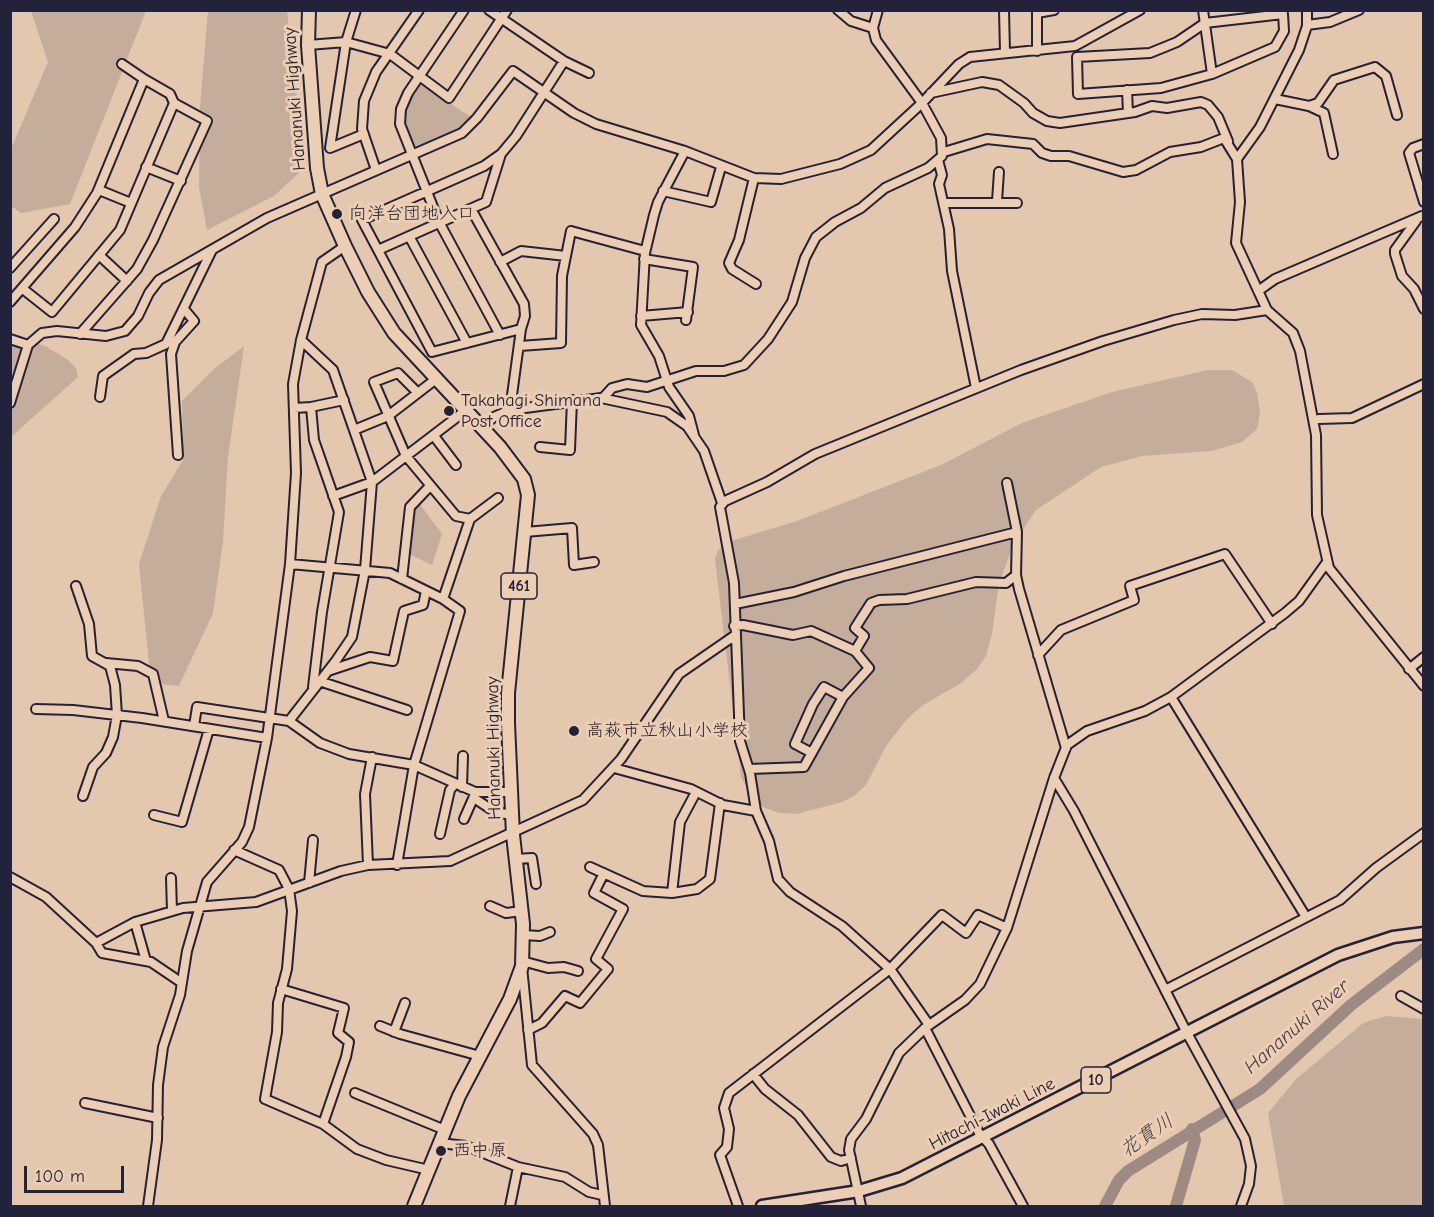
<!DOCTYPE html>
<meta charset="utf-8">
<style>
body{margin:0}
#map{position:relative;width:1434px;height:1217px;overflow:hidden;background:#e4c8ae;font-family:"Comic Neue",sans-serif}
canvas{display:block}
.frame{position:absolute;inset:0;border:12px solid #22223b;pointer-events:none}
.scale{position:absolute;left:24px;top:1166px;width:100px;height:27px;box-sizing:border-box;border:3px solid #22223b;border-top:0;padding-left:8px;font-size:18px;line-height:21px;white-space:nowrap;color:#22223b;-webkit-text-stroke:4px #eccfb3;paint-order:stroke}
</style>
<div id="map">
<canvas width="1434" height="1217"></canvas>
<div class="frame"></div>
<div class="scale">100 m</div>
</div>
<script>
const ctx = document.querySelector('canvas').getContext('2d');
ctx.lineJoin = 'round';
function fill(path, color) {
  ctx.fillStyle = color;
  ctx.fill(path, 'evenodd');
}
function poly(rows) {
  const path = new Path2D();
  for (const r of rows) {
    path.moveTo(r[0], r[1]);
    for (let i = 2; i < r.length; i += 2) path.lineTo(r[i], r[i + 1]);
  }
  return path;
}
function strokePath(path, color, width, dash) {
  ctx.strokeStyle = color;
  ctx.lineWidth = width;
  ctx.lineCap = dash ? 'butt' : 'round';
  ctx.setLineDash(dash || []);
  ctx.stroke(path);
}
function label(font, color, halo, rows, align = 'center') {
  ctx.font = font + ' "Comic Neue","Klee One",sans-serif';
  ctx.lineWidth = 6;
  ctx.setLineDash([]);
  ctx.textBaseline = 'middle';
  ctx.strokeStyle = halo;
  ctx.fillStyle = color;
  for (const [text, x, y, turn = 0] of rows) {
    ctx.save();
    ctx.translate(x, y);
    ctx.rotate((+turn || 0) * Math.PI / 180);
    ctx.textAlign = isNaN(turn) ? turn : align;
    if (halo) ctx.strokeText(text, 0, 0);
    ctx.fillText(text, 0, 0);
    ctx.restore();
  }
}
fill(poly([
 [31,11,146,11,70,204,21,213,11,206,11,149,48,62],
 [208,11,287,11,296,89,302,170,274,196,207,230,199,187,200,107],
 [416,81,471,117,469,126,411,155,400,116],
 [28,340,47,347,68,360,76,368,78,377,11,437,11,347],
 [244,346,228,457,223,541,213,613,179,686,151,683,139,564,161,496,183,460,182,401,214,369],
 [1208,370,1232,370,1252,382,1257,392,1260,413,1257,429,1242,442,1211,451,1142,456,1101,467,1036,510,1014,543,999,583,992,634,986,656,977,669,961,683,923,705,907,719,886,746,866,785,854,796,842,802,797,814,779,813,763,807,749,792,741,777,715,559,718,550,731,541,797,521,941,465,1022,423,1112,392],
 [419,503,442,534,432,565,409,554,411,512],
 [1387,1016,1423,1019,1423,1206,1284,1206,1268,1113,1296,1079,1363,1023]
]), '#c4ad9b');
strokePath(poly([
 [1105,1206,1119,1180,1128,1171,1260,1089,1351,1005,1424,949],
 [1176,1206,1195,1140,1192,1129]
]), '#9c8a83', 12);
const minor = poly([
 [464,10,408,93,401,109,400,124,439,222,500,335],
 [489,10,564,61,589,73],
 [838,10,851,21,873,28],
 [1004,10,1005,52],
 [1037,10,1037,51],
 [1203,10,1212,74],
 [1307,10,1307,26,1299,50,1260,127,1237,159,1240,202,1236,243,1267,310,1293,333,1300,351,1316,435,1317,515,1329,568,1424,686],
 [1037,13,1054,10],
 [1283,14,1284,31,1275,47,1212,74,1161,88,1078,94,1077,57,1150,53,1177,42,1205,23,1283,14],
 [1307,25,1330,22,1359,10],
 [308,45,346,42,356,10],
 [122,64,144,79],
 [1127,90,1128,113],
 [931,93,982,82,999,85,1024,103,1033,113,1047,121,1060,123,1135,112,1152,106,1167,108,1201,102,1208,105,1218,117,1228,141],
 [1275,99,1309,106,1324,113,1333,154],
 [1309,106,1318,103,1334,80,1375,67,1386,76,1397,115],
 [364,134,330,148,346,42,390,54,449,98,507,10],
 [1424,144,1413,148,1409,153,1424,202],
 [685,151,658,202,654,215,645,253,641,325,659,356,669,387,689,416,694,435],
 [944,152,987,139,1033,144,1042,153,1051,156,1069,156,1123,172,1136,170,1170,152,1201,147,1224,138,1237,159],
 [938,160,942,175,939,184,949,229,952,271,976,388],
 [146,167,181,181],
 [376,170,362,129,364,101,376,72,419,10],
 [754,178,739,240,729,263,732,269,756,284],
 [99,190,131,203],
 [663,191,711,202,721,167],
 [997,201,999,172],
 [944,203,1017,203],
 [471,209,524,304,525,316,521,329,432,352,362,220,484,166,501,154,516,136,564,61],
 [1416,221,1395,250,1395,254,1402,276,1414,289,1424,309],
 [409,236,467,343],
 [378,250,486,202,501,154],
 [99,255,127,281],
 [644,259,693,267,686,320],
 [500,262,521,251,566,256],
 [10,268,54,219],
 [23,289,52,312,120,230,174,103],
 [1258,291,1275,279,1422,216],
 [10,302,75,227,97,193,144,79,170,94,174,103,207,121,153,240,137,269,80,334],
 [641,316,688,312],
 [10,339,28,345],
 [520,346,561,343,562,276,571,231,645,251],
 [418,393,398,373,374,382,406,456,456,516,470,519,443,599],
 [100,397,103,376,134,354,146,353,166,344,212,250],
 [603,398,612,388,627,384,647,387,696,371,724,371,744,365,768,339,792,302,805,258,816,237,835,222,861,208,885,188,928,168,942,156,941,138,922,103,876,40,873,28,878,10],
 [10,403,28,345,42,333,57,331,106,336,125,331,138,316,149,293,159,280,267,218,462,133,477,118,513,71,574,113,596,124,685,151,754,178,781,179,840,164,871,150,922,103,959,64,970,57,1075,46,1140,10],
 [311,407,344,400],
 [294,408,311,407,314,440,339,512,322,612,313,687],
 [510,410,521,329],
 [1319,419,1352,418,1424,384],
 [481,427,494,417,510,410,601,398,667,412,687,426,704,451,722,503],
 [354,430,388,416,436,379],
 [434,436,456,465],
 [540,447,570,450,572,400],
 [178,455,171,354,175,342,194,321,184,309],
 [1007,483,1017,532,1016,575,1019,589,1066,748],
 [333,496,372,482,465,411],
 [470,519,498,498],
 [525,532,572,528,574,565,594,562],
 [290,564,390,573,443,599,460,611,414,765,397,865],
 [402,579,410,507,430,486],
 [76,586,89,624,92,656,110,666,115,685,117,715,113,737,106,753,93,767,83,796],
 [735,604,794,592,844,576,1017,532],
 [734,626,743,625,793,635,811,631,855,651,869,668,843,697,804,767,749,769],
 [855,651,864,636,855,628,871,603,879,600,907,599,976,582,1006,583,1016,575],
 [1038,655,1061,630,1134,600,1130,586,1225,554,1272,624],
 [106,663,138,666,153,674,164,721],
 [1409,669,1424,657],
 [328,671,370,657,393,661,404,611,423,605,426,591],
 [319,681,407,710],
 [1171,697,1306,917],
 [36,709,73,710,142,718,267,738],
 [289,721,320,743,349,754,414,765,475,792,510,792],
 [194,726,197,707,289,721,335,662,352,637,365,570,372,482,333,370,301,340],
 [812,753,795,744,813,704,824,687,843,697],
 [614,768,691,789,723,805,756,811],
 [1054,778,1074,811,1187,1033,1245,1139,1251,1166,1249,1184,1241,1206],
 [462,787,463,756],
 [474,798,495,812,512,815],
 [154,815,182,822,209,729],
 [464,819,475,794],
 [440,834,450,790,455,784],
 [234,850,279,870,289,889,292,911,287,969,278,1003,277,1032,265,1099,323,1124,357,1149,386,1160,429,1170],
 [516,859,532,858,536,884],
 [368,865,365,794,372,757],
 [590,867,643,891,672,893,697,889,710,879,720,803],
 [10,877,46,897,96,943,135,922,183,908,256,902,341,871,368,865,450,861,583,800,621,759,679,674,734,636],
 [171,878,172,911],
 [309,883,313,840],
 [672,893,680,822,696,792],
 [490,906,506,913,522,911],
 [135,922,146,961],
 [523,935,540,936,550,932],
 [96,943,102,953,151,962,182,983],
 [522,961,548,968,564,967,578,971],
 [522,967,532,1065,593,1134,598,1145,605,1206],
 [281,989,344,1008,338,1033,349,1042,346,1057,323,1124],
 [1165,990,1340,900,1376,868,1424,833],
 [1401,996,1424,1009],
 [929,1025,890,969,842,926,790,892,778,879,769,841,756,811,750,773,740,741,734,583,720,507,725,501,767,482,815,454,1021,370,1103,341,1174,320,1202,314,1235,315,1267,310],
 [380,1026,400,1034,480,1056],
 [925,1028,979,1133,989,1144,1023,1206],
 [528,1030,542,1023,565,996,580,1003,608,969,596,959,623,909,594,893,604,873],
 [394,1032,405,1003],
 [753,1074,765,1089,798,1115,831,1157,841,1161,851,1158],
 [355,1093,445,1130],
 [85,1103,158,1118],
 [440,1143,466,1146,518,1167,565,1177,589,1192,602,1195],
 [148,1206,157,1140,158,1085,163,1047,180,995,187,951,207,882,242,842,249,827,267,738,290,564,296,473,293,384,301,340,322,262,345,246],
 [510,1206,518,1167],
 [738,1206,720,1155,727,1147,729,1129,724,1108,729,1093,890,969,942,915,966,933,978,915,1007,928],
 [861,1206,849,1150,851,1139,866,1119,899,1053,925,1028,965,1000,980,984,1007,928,1054,778,1067,745,1087,731,1145,711,1171,697,1285,613,1299,601,1327,562]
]);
const major = poly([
 [762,1206,859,1191,902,1178,1338,955,1393,937,1424,933]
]);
const highway = poly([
 [309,10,308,45,317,168,322,194,345,246,368,292,394,333,500,447,524,479,528,495,508,693,508,723,513,835,523,924,522,966,510,999,459,1096,414,1206]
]);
strokePath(minor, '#22223b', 12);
strokePath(major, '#22223b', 15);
strokePath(highway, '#22223b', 16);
strokePath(minor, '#eccfb3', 8);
strokePath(major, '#eccfb3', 10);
strokePath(highway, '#eccfb3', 12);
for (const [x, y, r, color] of [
 [337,214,6,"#22223b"],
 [449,411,6,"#22223b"],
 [574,731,6,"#22223b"],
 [441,1151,6,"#22223b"]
]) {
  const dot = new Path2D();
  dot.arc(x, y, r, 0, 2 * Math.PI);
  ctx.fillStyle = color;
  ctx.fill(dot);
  strokePath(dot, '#eccfb3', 2);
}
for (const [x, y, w] of [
 [519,586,36],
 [1096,1080,30]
]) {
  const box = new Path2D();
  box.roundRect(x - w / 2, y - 13, w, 26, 4.5);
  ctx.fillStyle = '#eccfb3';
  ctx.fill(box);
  strokePath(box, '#22223b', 1.5);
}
label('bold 16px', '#22223b', null, [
 ["461",519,586],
 ["10",1096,1080]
]);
label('18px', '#22223b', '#eccfb3', [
 ["Hananuki Highway",295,99,-94],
 ["Hananuki Highway",494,748,-91],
 ["Hitachi-Iwaki Line",992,1114,-27]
]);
label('18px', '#22223b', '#eccfb3', [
 ["向洋台団地入口",349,214],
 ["Takahagi Shimana",461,401],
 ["Post Office",461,422],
 ["高萩市立秋山小学校",586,731],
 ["西中原",453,1151]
], 'left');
label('italic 20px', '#474151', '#eccfb3', [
 ["Hananuki River",1297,1027,-41],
 ["花貫川",1147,1136,-35]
]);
</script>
